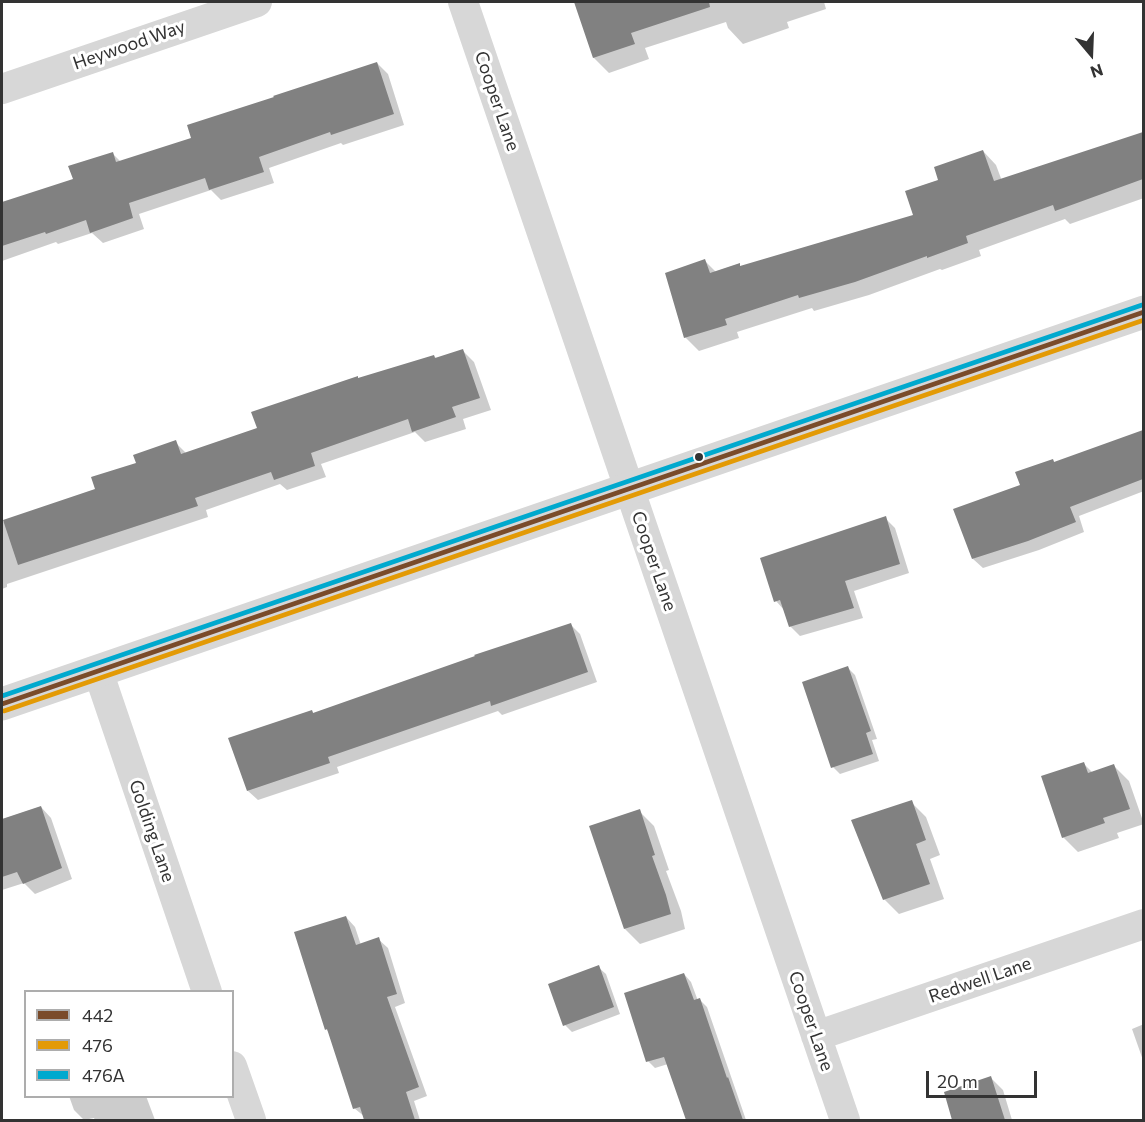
<!DOCTYPE html>
<style>
body{margin:0}
#map{position:relative;width:1145px;height:1122px;overflow:hidden;background:#fff;font-family:Commissioner,sans-serif}
canvas{display:block}
.frame{position:absolute;inset:0;border:3px solid #333;pointer-events:none}
.legend{position:absolute;left:24px;top:990px;width:210px;height:108px;box-sizing:border-box;background:#fff;border:2px solid #adadad;margin:0;padding:8px 10px;list-style:none;font-size:18px;color:#333}
.legend li{display:flex;align-items:center;gap:12px;height:30px}
.legend b{width:30px;border:2px solid #adadad}
.north{position:absolute;left:1061px;top:24px;width:60px;height:60px;-webkit-text-stroke:4px #fff;paint-order:stroke;rotate:161deg;font-size:16px;font-weight:700;line-height:24px;text-align:center;color:#333}
.north::after{content:'';display:block;margin:auto;width:21px;height:27px;background:#333;clip-path:polygon(50% 0,100% 100%,50% 72%,0 100%)}
.scale{position:absolute;left:926px;top:1071px;width:111px;height:27px;box-sizing:border-box;border:3px solid #333;border-top:0;padding-left:8px;font-size:18px;line-height:21px;white-space:nowrap;color:#333;-webkit-text-stroke:4px #fff;paint-order:stroke}
</style>
<div id="map">
<canvas width="1145" height="1122"></canvas>
<div class="frame"></div>
<ul class="legend">
<li><b style="height:8px;background:#7a4b2a"></b>442</li>
<li><b style="height:8px;background:#e39a05"></b>476</li>
<li><b style="height:8px;background:#00a9ce"></b>476A</li>
</ul>
<div class="north">N</div>
<div class="scale">20 m</div>
</div>
<script>
const ctx = document.querySelector('canvas').getContext('2d');
ctx.lineJoin = 'round';
function fill(path, color) {
  ctx.fillStyle = color;
  ctx.fill(path, 'evenodd');
}
function poly(rows) {
  const path = new Path2D();
  for (const r of rows) {
    path.moveTo(r[0], r[1]);
    for (let i = 2; i < r.length; i += 2) path.lineTo(r[i], r[i + 1]);
  }
  return path;
}
function strokePath(path, color, width, dash) {
  ctx.strokeStyle = color;
  ctx.lineWidth = width;
  ctx.lineCap = dash ? 'butt' : 'round';
  ctx.setLineDash(dash || []);
  ctx.stroke(path);
}
function label(font, color, halo, rows, align = 'center') {
  ctx.font = font + ' Commissioner,sans-serif';
  ctx.lineWidth = 6;
  ctx.setLineDash([]);
  ctx.textBaseline = 'middle';
  ctx.strokeStyle = halo;
  ctx.fillStyle = color;
  for (const [text, x, y, turn = 0] of rows) {
    ctx.save();
    ctx.translate(x, y);
    ctx.rotate((+turn || 0) * Math.PI / 180);
    ctx.textAlign = isNaN(turn) ? turn : align;
    if (halo) ctx.strokeText(text, 0, 0);
    ctx.fillText(text, 0, 0);
    ctx.restore();
  }
}
fill(poly([
 [575,2,824,2,826,9,787,22,789,28,743,44,728,28,726,22,645,48,649,59,609,73,594,58],
 [377,63,388,74,404,125,343,145,341,143,269,168,274,183,221,200,211,190,139,214,144,229,103,243,92,233,58,244,56,242,2,261,2,204,75,180,113,154,121,162,193,139],
 [1144,133,1144,198,1070,224,1065,219,979,250,981,256,942,270,940,269,869,295,814,311,812,308,737,332,739,338,699,351,685,337,705,261,716,272,739,265,742,268,915,216,940,181,983,151,996,165,1002,181],
 [462,350,474,362,491,410,463,419,466,429,425,442,415,432,321,464,326,477,287,490,280,484,206,510,208,517,7,584,7,587,2,589,2,522,97,490,175,442,187,454,258,429,359,380,434,356,437,359],
 [1144,432,1144,491,1079,516,1084,532,1039,550,983,568,973,559,1021,486,1053,460,1055,463],
 [885,518,895,528,909,573,854,591,863,618,800,636,790,626,785,611,776,601],
 [570,624,580,634,597,682,502,715,498,711,337,767,339,773,258,800,248,791,312,711,314,714],
 [848,668,855,675,877,739,872,740,879,761,840,774,833,767],
 [1083,763,1093,773,1114,766,1129,781,1144,824,1117,833,1119,838,1078,852,1063,837],
 [911,802,926,817,940,855,930,859,944,899,899,914,884,899],
 [41,807,51,818,72,879,35,894,24,883,2,890,2,821],
 [639,811,654,826,669,870,666,871,681,911,685,929,640,944,625,929],
 [346,917,355,927,361,945,378,939,388,948,405,1003,395,1007,427,1096,414,1101,420,1120,366,1120,365,1117,354,1108,330,1033,326,1029],
 [598,967,606,974,620,1014,572,1032,565,1025],
 [684,974,691,982,698,1001,700,1000,707,1007,746,1120,687,1120,668,1064,655,1068,648,1061],
 [1144,1024,1144,1063,1132,1029],
 [991,1078,1003,1090,1012,1120,954,1120,946,1093],
 [69,1096,146,1096,155,1120,95,1120,94,1118,84,1120,74,1110]
]), '#0003');
fill(poly([
 [574,2,709,2,710,7,631,33,635,44,593,58],
 [377,62,394,114,331,135,330,132,259,157,264,172,209,190,205,178,129,203,133,218,90,233,86,220,46,234,45,232,2,246,2,202,73,179,68,166,113,152,116,162,191,138,187,125,274,97,273,96],
 [1143,132,1143,179,1055,211,1053,205,966,236,968,243,927,258,927,256,855,282,799,298,798,295,725,319,727,325,684,338,665,273,705,259,710,273,740,263,740,266,913,215,905,191,938,180,934,167,983,150,994,181],
 [463,349,480,398,452,407,456,417,412,432,408,419,311,453,315,466,274,480,271,472,195,498,198,506,18,565,3,520,95,489,91,477,136,463,133,455,176,440,181,454,257,428,251,412,358,376,358,378,434,355,435,358],
 [1143,430,1143,479,1070,507,1076,522,1028,541,972,559,953,509,1020,485,1015,472,1053,459,1054,462],
 [886,516,900,564,845,581,854,608,789,627,780,600,774,602,760,558],
 [571,623,588,672,491,706,490,701,328,757,330,763,247,791,228,738,312,710,313,713,475,656,474,655],
 [848,666,871,731,866,733,873,754,831,768,802,682],
 [1084,762,1088,773,1114,764,1130,809,1103,818,1105,823,1062,838,1041,776],
 [912,800,926,840,916,844,930,884,883,900,851,820],
 [41,806,62,868,23,884,17,872,2,877,2,819],
 [640,809,655,855,652,856,666,895,671,914,624,929,589,826],
 [346,916,356,945,379,937,397,994,387,997,419,1087,406,1092,415,1120,364,1120,360,1107,353,1109,327,1029,325,1030,294,932],
 [599,965,614,1007,563,1026,548,984],
 [684,973,694,1000,700,998,727,1078,728,1077,743,1120,686,1120,664,1057,646,1062,624,993],
 [991,1076,1005,1120,952,1120,944,1092]
]), '#818181');
strokePath(poly([
 [463,2,845,1120],
 [2,89,257,2],
 [98,671,207,992],
 [816,1036,1144,924],
 [232,1066,251,1120]
]), '#d7d7d7', 30);
strokePath(poly([
 [2,704,1144,312]
]), '#d7d7d7', 33);
strokePath(poly([
 [2,704,1144,312]
]), '#7a4b2a', 4.5);
strokePath(poly([
 [4,711,1144,320]
]), '#e39a05', 4.5);
strokePath(poly([
 [2,696,1142,305]
]), '#00a9ce', 4.5);
for (const [x, y, r, color] of [
 [699,457,5,"#333"]
]) {
  const dot = new Path2D();
  dot.arc(x, y, r, 0, 2 * Math.PI);
  ctx.fillStyle = color;
  ctx.fill(dot);
  strokePath(dot, '#fff', 2);
}
label('18px', '#333', '#fff', [
 ["Heywood Way",129,45,-19],
 ["Cooper Lane",497,101,71],
 ["Cooper Lane",654,561,71],
 ["Golding Lane",152,831,71],
 ["Redwell Lane",980,980,-19],
 ["Cooper Lane",811,1021,71]
]);
</script>
